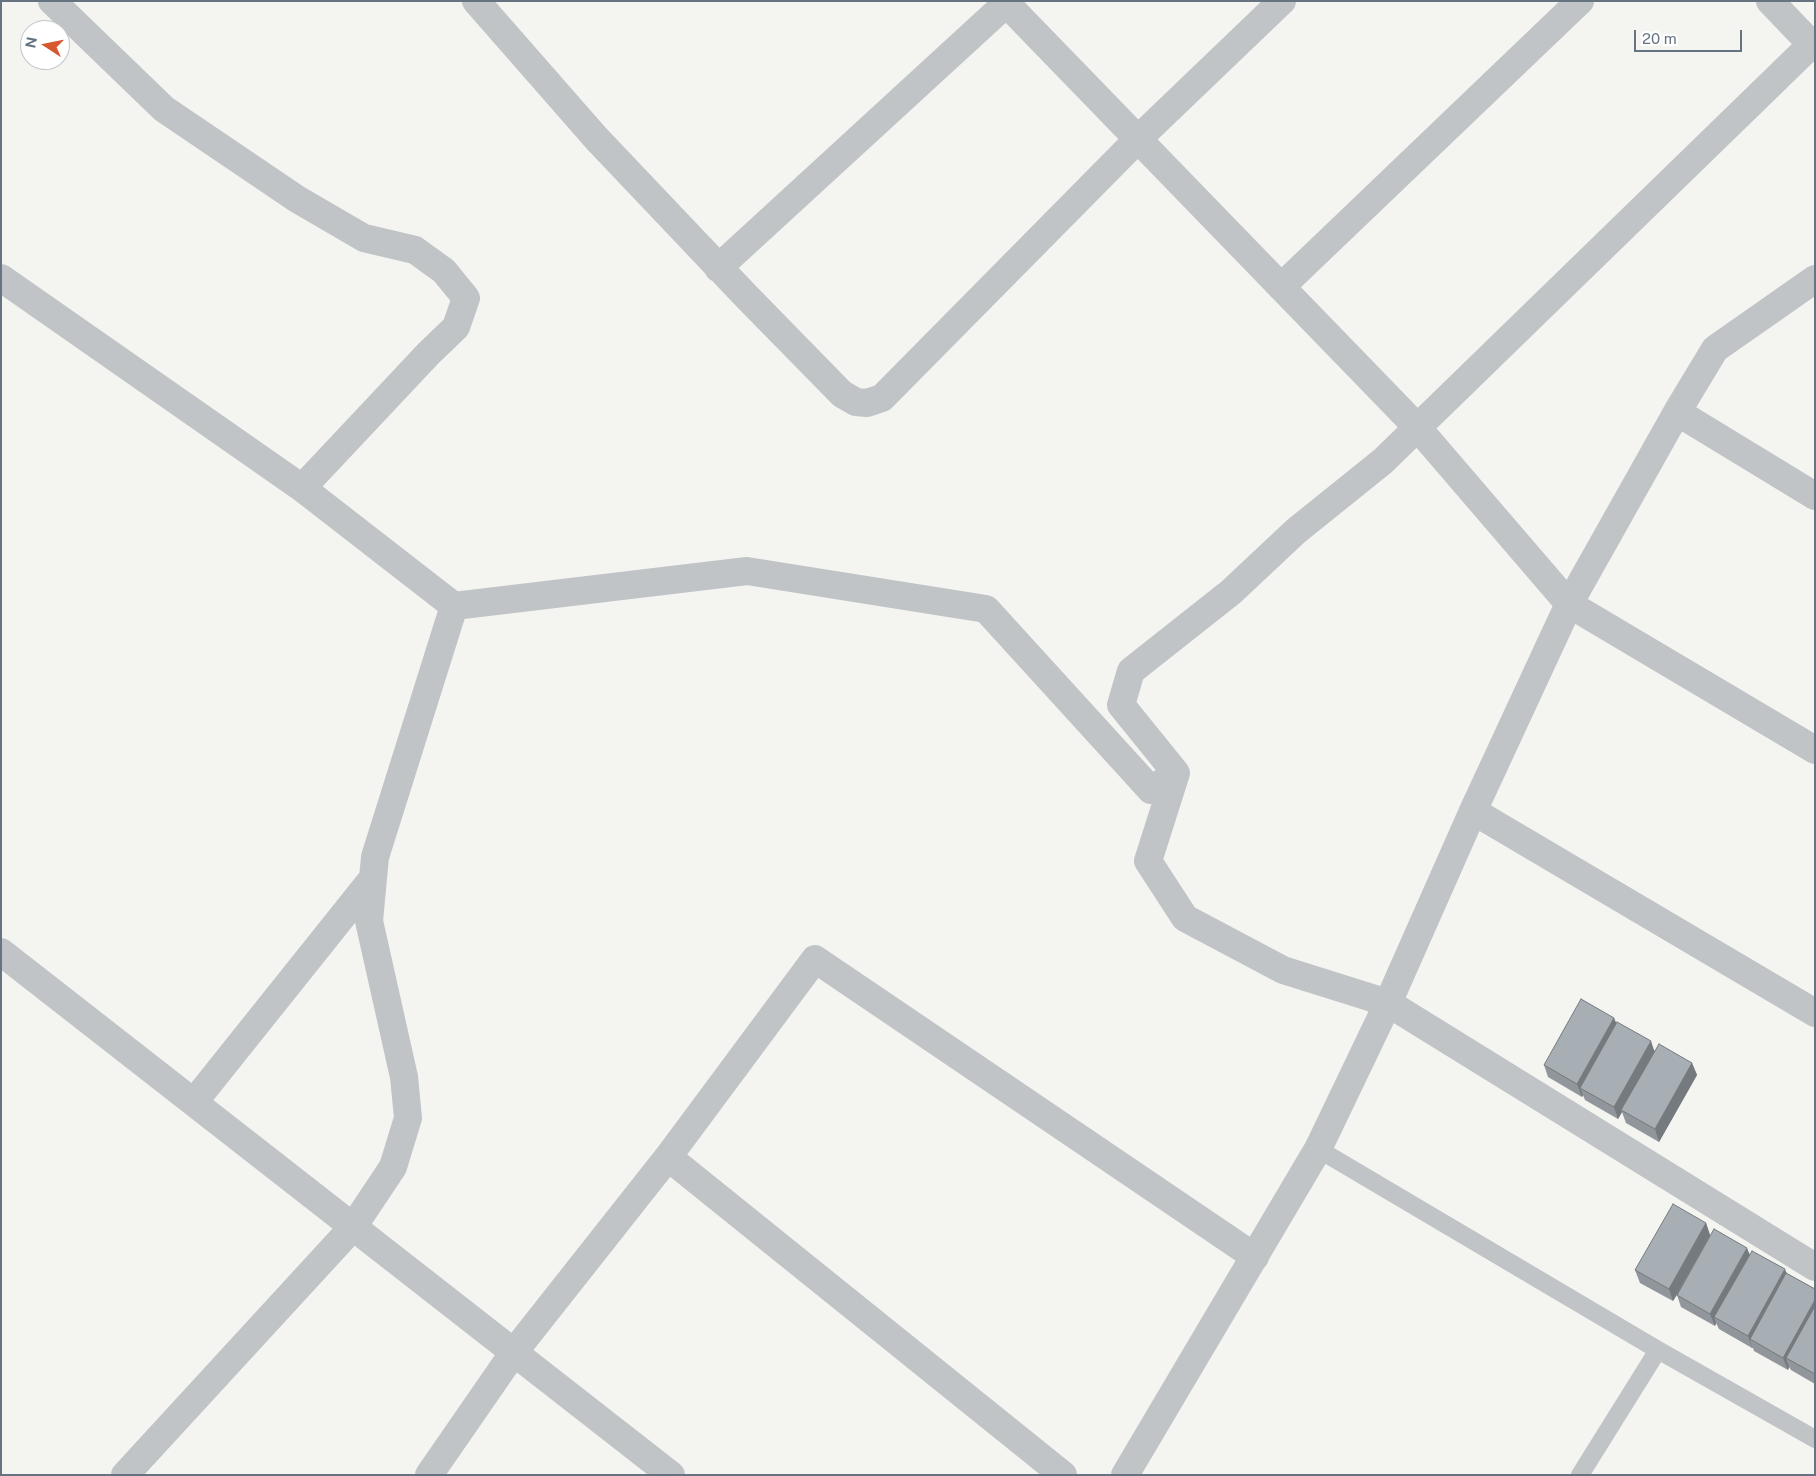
<!DOCTYPE html>
<style>
body{margin:0}
#map{position:relative;width:1816px;height:1476px;overflow:hidden;background:#f4f4f1;font-family:"Public Sans",sans-serif}
canvas{display:block}
.frame{position:absolute;inset:0;border:2px solid #657480;pointer-events:none}
.north{position:absolute;left:20px;top:20px;width:50px;height:50px;box-sizing:border-box;background:#fff;border:1px solid #c1c7cc;border-radius:50%;rotate:281deg;font-size:14px;font-weight:700;line-height:20px;text-align:center;color:#657480}
.north::after{content:'';display:block;margin:auto;width:18px;height:22px;background:#d7572e;clip-path:polygon(50% 0,100% 100%,50% 72%,0 100%)}
.scale{position:absolute;left:1634px;top:30px;width:108px;height:22px;box-sizing:border-box;border:2px solid #657480;border-top:0;padding-left:6px;font-size:15px;line-height:18px;white-space:nowrap;color:#657480;-webkit-text-stroke:4px #fff;paint-order:stroke}
</style>
<div id="map">
<canvas width="1816" height="1476"></canvas>
<div class="frame"></div>
<div class="north">N</div>
<div class="scale">20 m</div>
</div>
<script>
const ctx = document.querySelector('canvas').getContext('2d');
ctx.lineJoin = 'round';
function poly(rows) {
  const path = new Path2D();
  for (const r of rows) {
    path.moveTo(r[0], r[1]);
    for (let i = 2; i < r.length; i += 2) path.lineTo(r[i], r[i + 1]);
  }
  return path;
}
function strokePath(path, color, width, dash) {
  ctx.strokeStyle = color;
  ctx.lineWidth = width;
  ctx.lineCap = dash ? 'butt' : 'round';
  ctx.setLineDash(dash || []);
  ctx.stroke(path);
}
function fill(path, color) {
  ctx.fillStyle = color;
  ctx.fill(path, 'evenodd');
}
strokePath(poly([
 [1318,1149,1658,1350,1815,1439],
 [1580,1475,1658,1350]
]), '#c0c4c7', 18);
strokePath(poly([
 [52,1,164,109,297,199,364,238,415,250,444,271,466,298,456,327,428,354,302,488],
 [476,1,596,138,746,296,842,394,856,402,867,403,882,398,1138,139,1282,1],
 [1004,1,1417,427,1569,604,1815,750],
 [1770,1,1815,48],
 [1815,41,1383,461,1296,531,1231,592,1131,671,1121,705,1176,773,1148,861,1185,918,1283,970,1388,1003,1815,1267],
 [718,268,1009,1],
 [1,278,302,488,454,606,747,571,986,609,1151,790,1176,773],
 [1281,287,1580,1],
 [1677,412,1815,496],
 [1473,811,1815,1013],
 [1,952,671,1475],
 [194,1102,373,878],
 [668,1157,1063,1475],
 [125,1475,353,1227,393,1167,408,1118,404,1077,369,921,375,857,454,606],
 [429,1475,514,1352,668,1157,815,959,1255,1257],
 [1125,1475,1318,1149,1388,1003,1473,811,1569,604,1677,412,1715,349,1815,279]
]), '#c0c4c7', 28);
fill(poly([
 [1614,1018,1616,1023,1655,1051,1692,1063,1697,1075,1659,1142,1626,1123,1622,1112,1618,1119,1585,1100,1583,1095,1582,1097,1548,1077,1544,1065],
 [1706,1223,1710,1235,1786,1273,1815,1289,1815,1384,1791,1370,1789,1367,1788,1370,1754,1351,1753,1348,1752,1348,1719,1329,1716,1323,1715,1326,1681,1307,1677,1295,1673,1301,1640,1283,1635,1270]
]), '#90969b');
fill(poly([
 [1614,1018,1619,1030,1580,1088,1583,1095,1582,1097,1577,1084],
 [1651,1041,1655,1053,1621,1110,1622,1112,1618,1119,1614,1107],
 [1692,1063,1697,1075,1659,1142,1655,1129],
 [1706,1223,1710,1235,1673,1301,1669,1289],
 [1747,1248,1752,1260,1714,1317,1716,1323,1715,1326,1710,1314],
 [1785,1269,1790,1282,1750,1339,1752,1348,1748,1336],
 [1815,1300,1815,1321,1786,1358,1789,1367,1788,1370,1783,1358]
]), '#757a7e');
const building = poly([
 [1581,999,1614,1018,1577,1084,1544,1065,1581,999],
 [1617,1022,1651,1041,1614,1107,1580,1088,1617,1022],
 [1659,1044,1692,1063,1655,1129,1621,1110,1659,1044],
 [1673,1204,1706,1223,1669,1289,1635,1270,1673,1204],
 [1714,1229,1747,1248,1710,1314,1677,1295,1714,1229],
 [1752,1251,1785,1269,1748,1336,1714,1317,1752,1251],
 [1786,1273,1815,1289,1815,1300,1783,1358,1750,1339,1786,1273],
 [1815,1306,1815,1374,1786,1358,1815,1306]
]);
fill(building, '#a7afb4');
strokePath(building, '#757a7e', 1);
</script>
